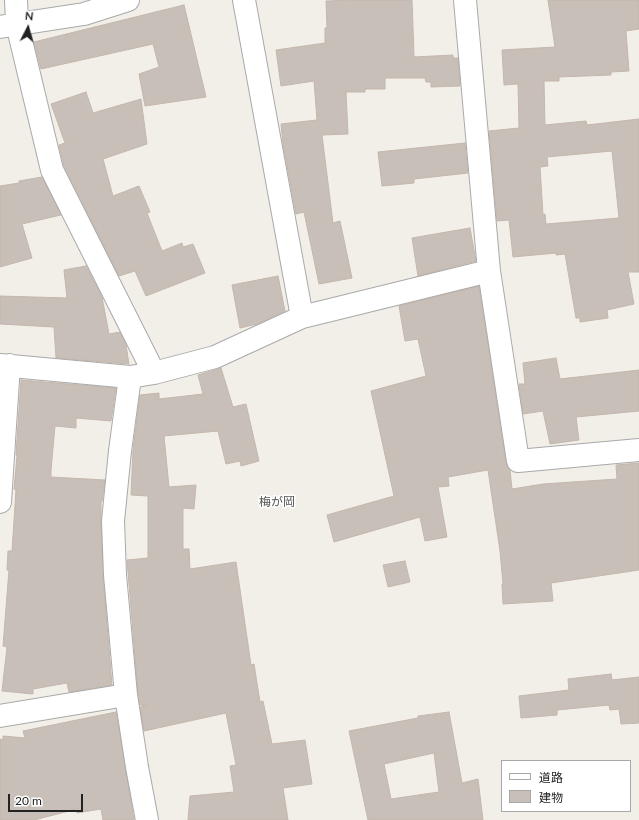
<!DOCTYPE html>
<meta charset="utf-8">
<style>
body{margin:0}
#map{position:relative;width:639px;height:820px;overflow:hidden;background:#f2efe9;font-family:Lato,"Noto Sans JP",sans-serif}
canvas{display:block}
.legend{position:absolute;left:501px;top:760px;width:130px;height:52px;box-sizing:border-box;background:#fff;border:1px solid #a7a7a7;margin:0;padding:5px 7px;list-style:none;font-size:12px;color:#222}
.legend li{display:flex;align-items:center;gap:8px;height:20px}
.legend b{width:20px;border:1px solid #a7a7a7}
.north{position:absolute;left:8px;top:8px;width:40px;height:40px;-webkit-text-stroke:3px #fff;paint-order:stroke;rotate:6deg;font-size:11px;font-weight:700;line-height:16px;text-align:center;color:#222}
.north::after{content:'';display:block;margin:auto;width:14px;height:18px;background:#222;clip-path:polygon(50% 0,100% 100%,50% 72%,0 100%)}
.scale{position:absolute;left:8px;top:794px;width:75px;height:18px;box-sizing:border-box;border:2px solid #222;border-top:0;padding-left:5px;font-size:12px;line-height:14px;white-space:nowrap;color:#222;-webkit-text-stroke:3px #fff;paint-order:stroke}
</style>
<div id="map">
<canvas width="639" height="820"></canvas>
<ul class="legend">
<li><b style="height:5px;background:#fff"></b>道路</li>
<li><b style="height:11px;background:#c7bfb8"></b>建物</li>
</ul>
<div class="north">N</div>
<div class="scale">20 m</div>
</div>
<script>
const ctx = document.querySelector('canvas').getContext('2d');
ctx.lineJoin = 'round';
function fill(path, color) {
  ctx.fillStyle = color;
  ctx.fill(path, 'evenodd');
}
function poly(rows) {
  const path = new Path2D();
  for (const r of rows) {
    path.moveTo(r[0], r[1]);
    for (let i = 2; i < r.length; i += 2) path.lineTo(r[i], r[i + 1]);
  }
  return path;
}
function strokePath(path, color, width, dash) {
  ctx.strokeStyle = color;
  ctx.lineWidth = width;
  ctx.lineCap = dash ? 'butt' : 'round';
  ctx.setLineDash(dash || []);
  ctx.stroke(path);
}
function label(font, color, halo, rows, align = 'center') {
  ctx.font = font + ' Lato,"Noto Sans JP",sans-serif';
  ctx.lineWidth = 3;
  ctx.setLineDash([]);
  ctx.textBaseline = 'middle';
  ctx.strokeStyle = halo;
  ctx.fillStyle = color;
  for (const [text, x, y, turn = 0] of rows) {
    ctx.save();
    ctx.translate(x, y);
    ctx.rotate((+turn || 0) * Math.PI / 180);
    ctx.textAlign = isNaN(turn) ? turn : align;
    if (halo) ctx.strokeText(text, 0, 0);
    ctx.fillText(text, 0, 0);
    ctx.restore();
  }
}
const building = poly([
 [356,0,412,0,414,57,453,55,453,58,458,58,460,86,431,87,431,82,426,82,425,78,385,78,385,89,365,89,365,92,346,92,348,134,322,135,333,223,340,221,352,278,319,284,304,212,296,214,283,144,281,124,317,120,314,81,281,86,276,50,325,43,325,28,327,28,326,1,356,0],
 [548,0,639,0,639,29,626,31,629,71,611,72,611,75,559,77,559,81,544,81,545,125,586,121,587,125,639,119,639,272,628,272,634,304,607,310,608,318,580,322,580,318,576,318,565,254,556,255,556,253,513,257,509,220,497,221,489,131,519,128,518,84,504,85,502,50,555,47,548,0],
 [612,151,619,218,546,224,545,214,543,215,540,167,548,166,547,157,612,151],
 [184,5,206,97,145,106,139,74,159,67,153,44,41,69,34,42,184,5],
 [86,92,93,113,141,99,147,144,103,159,113,196,139,186,150,212,147,213,162,251,182,243,183,247,193,244,205,273,146,296,135,271,119,276,64,166,59,145,65,143,51,104,86,92],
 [465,143,468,173,414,179,414,183,382,186,378,152,465,143],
 [42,177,61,215,22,224,32,258,0,267,0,186,19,183,19,181,42,177],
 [470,228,476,261,418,276,412,238,470,228],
 [86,266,102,297,109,334,120,332,126,345,129,364,56,358,54,327,0,324,0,296,67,298,64,270,86,266],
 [278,276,285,311,257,324,240,328,232,285,278,276],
 [479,286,506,463,510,470,512,489,543,484,617,479,616,465,639,463,639,570,551,583,553,601,503,604,502,584,503,584,500,551,488,470,448,477,449,486,438,487,447,537,425,541,420,517,334,542,327,515,394,496,371,391,426,376,418,339,405,341,399,306,479,286],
 [556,358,560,379,639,370,639,411,576,417,579,440,550,444,543,411,523,414,519,384,525,384,523,363,556,358],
 [221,368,233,407,246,404,259,461,241,466,240,461,226,464,218,431,164,436,169,487,196,485,194,509,183,508,183,549,189,549,190,569,236,562,251,665,254,664,260,702,263,701,272,744,305,740,312,784,283,788,288,820,188,820,190,796,234,792,230,766,236,765,226,713,144,731,140,707,147,706,140,705,138,693,127,560,148,558,148,496,131,495,133,450,140,395,159,393,159,399,203,394,198,375,221,368],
 [21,380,116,388,111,421,76,418,76,428,55,426,51,470,51,477,105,480,102,501,101,501,101,521,103,576,112,685,69,692,67,683,33,689,33,694,2,691,7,647,3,646,9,570,7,570,8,551,12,551,16,490,14,489,17,456,16,455,21,380],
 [405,561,410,582,388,587,383,565,405,561],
 [611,674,612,680,639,677,639,723,621,724,619,709,610,710,609,705,557,710,557,715,521,718,519,696,569,690,568,679,611,674],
 [116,712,134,820,103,820,101,809,77,813,77,809,34,820,0,820,0,739,3,740,3,736,25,738,23,731,116,712],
 [449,712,462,783,478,779,483,820,368,820,349,731,418,718,418,716,449,712],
 [434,753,439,792,391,799,384,764,434,753]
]);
fill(building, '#c7bfb8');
strokePath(building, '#c4b6ab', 1);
const minor = poly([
 [16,0,17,24,52,170,154,373],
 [244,0,302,317],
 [465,0,489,271,518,461,639,450],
 [0,27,84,14,128,0],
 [0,365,130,377,154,373,215,357,302,317,489,271],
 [130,377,120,451,113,521,115,575,126,695,137,767,147,820],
 [0,502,9,365],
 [0,716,126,695]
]);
strokePath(minor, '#a9a9a9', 24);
strokePath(minor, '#fff', 22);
label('12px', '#555', '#fff', [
 ["梅が岡",277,502]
]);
</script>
